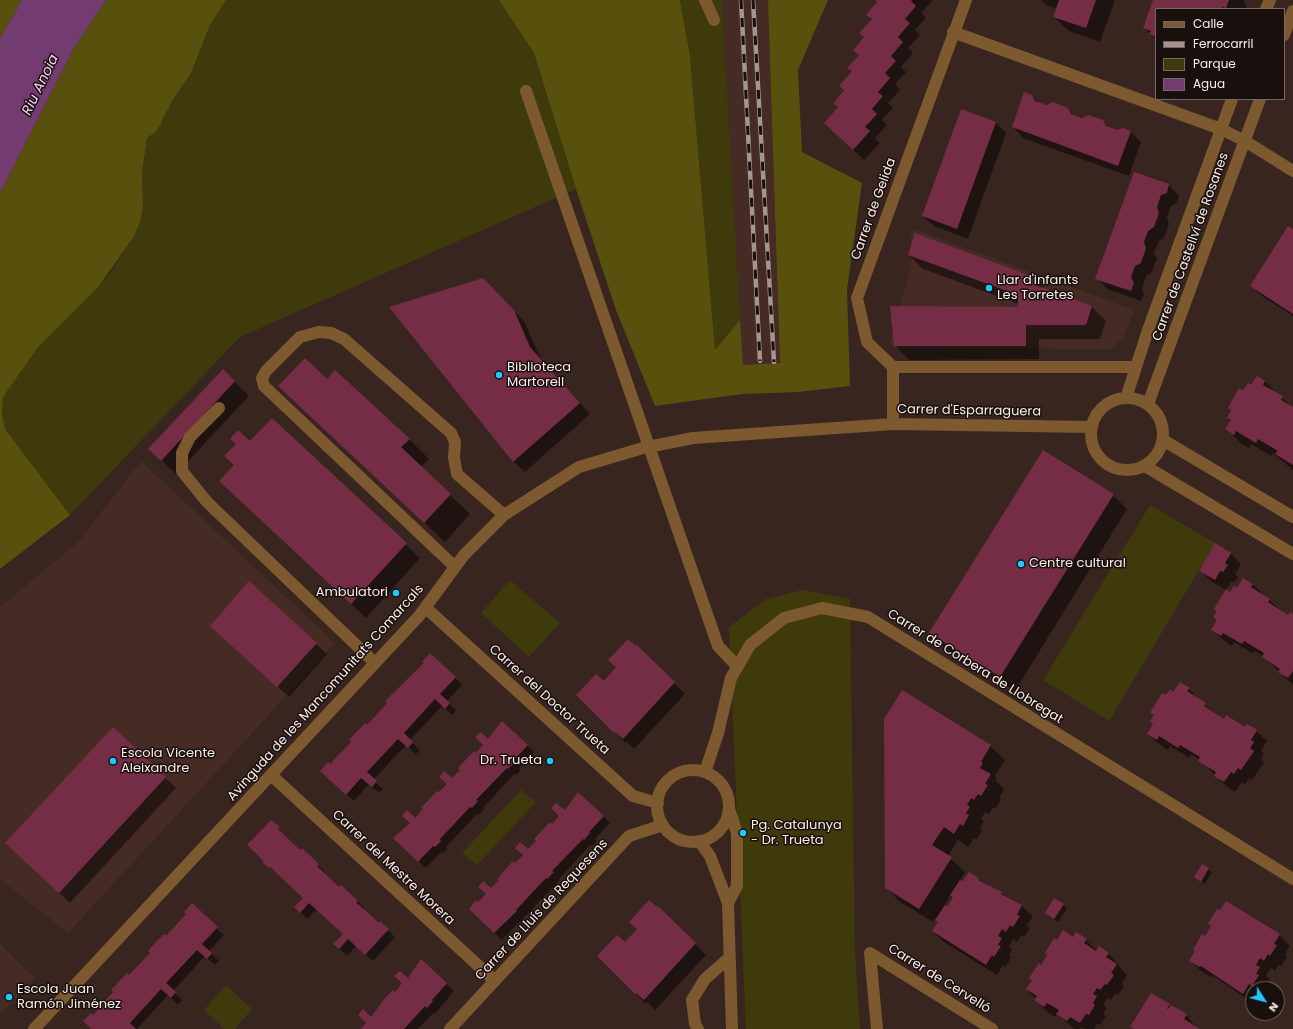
<!DOCTYPE html>
<meta charset="utf-8">
<style>
body{margin:0}
#map{position:relative;width:1293px;height:1029px;overflow:hidden;background:#39251f;font-family:Poppins,sans-serif}
canvas{display:block}
.legend{position:absolute;left:1155px;top:8px;width:130px;height:92px;box-sizing:border-box;background:#19100e;border:1px solid #736865;margin:0;padding:5px 7px;list-style:none;font-size:12px;color:#faece8}
.legend li{display:flex;align-items:center;gap:8px;height:20px}
.legend b{width:20px;border:1px solid #736865}
.north{position:absolute;left:1245px;top:981px;width:40px;height:40px;box-sizing:border-box;background:#19100e;border:1px solid #736865;border-radius:50%;rotate:126deg;font-size:11px;font-weight:700;line-height:16px;text-align:center;color:#faece8}
.north::after{content:'';display:block;margin:auto;width:14px;height:18px;background:#1fc9fd;clip-path:polygon(50% 0,100% 100%,50% 72%,0 100%)}
</style>
<div id="map">
<canvas width="1293" height="1029"></canvas>
<ul class="legend">
<li><b style="height:5px;background:#7c592f"></b>Calle</li>
<li><b style="height:5px;background:#a5948f"></b>Ferrocarril</li>
<li><b style="height:11px;background:#3e3a0b"></b>Parque</li>
<li><b style="height:11px;background:#723c71"></b>Agua</li>
</ul>
<div class="north">N</div>
</div>
<script>
const ctx = document.querySelector('canvas').getContext('2d');
ctx.lineJoin = 'round';
function fill(path, color) {
  ctx.fillStyle = color;
  ctx.fill(path, 'evenodd');
}
function poly(rows) {
  const path = new Path2D();
  for (const r of rows) {
    if (r.length === 3) {
      path.moveTo(r[0] + r[2], r[1]);
      path.arc(r[0], r[1], r[2], 0, 2 * Math.PI);
      continue;
    }
    path.moveTo(r[0], r[1]);
    for (let i = 2; i < r.length; i += 2) path.lineTo(r[i], r[i + 1]);
  }
  return path;
}
function strokePath(path, color, width, dash) {
  ctx.strokeStyle = color;
  ctx.lineWidth = width;
  ctx.lineCap = dash ? 'butt' : 'round';
  ctx.setLineDash(dash || []);
  ctx.stroke(path);
}
function label(font, color, halo, rows, align = 'center') {
  ctx.font = font + ' Poppins,sans-serif';
  ctx.lineWidth = 3;
  ctx.setLineDash([]);
  ctx.textBaseline = 'middle';
  ctx.strokeStyle = halo;
  ctx.fillStyle = color;
  for (const [text, x, y, turn = 0] of rows) {
    ctx.save();
    ctx.translate(x, y);
    ctx.rotate((+turn || 0) * Math.PI / 180);
    ctx.textAlign = isNaN(turn) ? turn : align;
    if (halo) ctx.strokeText(text, 0, 0);
    ctx.fillText(text, 0, 0);
    ctx.restore();
  }
}
fill(poly([
 [722,0,768,0,780,364,742,365],
 [916,230,1134,310,1123,339,1110,349,894,348,890,344,911,265,911,233],
 [141,461,335,643,68,933,0,879,0,607,79,541],
 [0,944,35,978,0,1015]
]), '#462b24');
fill(poly([
 [226,0,499,0,534,53,576,189,240,337,70,515,5,429,2,414,3,397,39,346,109,275,133,238,140,223,143,205,142,173,147,138,157,131,172,101,191,73,210,25],
 [680,0,722,0,740,320,715,351,690,56],
 [1150,505,1215,543,1109,721,1043,680],
 [510,580,560,623,529,657,481,613],
 [803,590,850,599,855,953,860,1029,746,1029,729,627,766,599],
 [521,790,536,802,477,865,462,853],
 [226,985,252,1009,235,1029,224,1029,204,1010]
]), '#3e3a0b');
fill(poly([
 [0,0,22,0,0,39],
 [106,0,226,0,210,25,191,73,172,101,157,131,147,138,142,173,143,205,140,223,133,238,99,286,39,346,3,397,2,414,5,429,70,515,0,569,0,193,75,46],
 [499,0,680,0,690,56,715,350,740,320,743,365,780,363,768,0,828,0,798,70,802,152,862,183,847,289,850,386,798,392,742,394,655,406,616,310,576,189,534,53]
]), '#57510d');
fill(poly([
 [22,0,106,0,75,46,0,193,0,39]
]), '#723c71');
fill(poly([
 [876,0,933,0,921,13,926,18,915,30,920,35,908,48,913,53,901,67,906,72,895,84,900,90,888,103,893,108,882,120,887,125,875,138,880,143,864,160,825,123,839,108,834,104,845,91,853,72,872,20,867,15,878,2],
 [1041,0,1115,0,1100,42,1069,31,1054,17,1057,9,1046,5],
 [1154,0,1244,0,1244,2,1246,5,1245,9,1156,9,1156,39,1144,28],
 [1032,96,1039,103,1067,109,1074,116,1102,121,1110,129,1117,131,1131,132,1141,142,1129,176,1023,138,1013,127],
 [995,122,1006,133,968,239,934,226,923,216],
 [1135,173,1169,185,1179,196,1177,203,1171,206,1167,218,1169,224,1164,238,1159,241,1154,253,1157,259,1151,273,1146,276,1142,289,1144,294,1141,301,1107,289,1097,278],
 [1293,231,1293,316,1262,296,1251,286],
 [909,255,1035,279,1046,290,1091,306,1106,321,1100,339,1039,339,1039,359,909,360,895,345,1019,308,1019,304,923,269],
 [482,279,524,321,541,359,590,414,525,472,514,462,391,308],
 [223,371,249,396,176,474,150,449],
 [1257,377,1265,382,1293,408,1293,470,1273,453,1271,456,1251,444,1249,448,1241,443,1227,429,1231,421,1228,418,1243,392,1251,387],
 [327,380,409,439,429,459,421,467,470,514,445,542,279,386],
 [272,419,420,558,366,618,235,495,250,443],
 [1113,495,1127,509,1015,691,944,647,930,633],
 [1230,553,1241,564,1235,574,1238,577,1234,582,1231,581,1226,590,1211,581,1200,570],
 [1244,579,1253,585,1288,617,1293,615,1293,685,1263,656,1255,651,1253,654,1234,642,1232,646,1223,640,1212,630,1218,620,1218,612,1215,609,1230,593,1238,589],
 [250,583,327,654,289,697,222,636],
 [637,646,685,694,634,749,626,742,626,743,577,695,604,683],
 [455,678,462,685,447,701,456,711,452,715,442,706,410,740,420,750,416,754,406,745,373,780,383,789,379,793,369,784,354,801,329,778,330,765,367,726],
 [1189,689,1199,700,1224,721,1256,731,1267,741,1261,751,1264,754,1261,759,1264,762,1252,780,1249,778,1245,784,1242,782,1235,792,1226,786,1200,760,1191,754,1189,758,1170,746,1168,750,1159,744,1148,734,1154,724,1154,716,1151,713,1167,697],
 [113,729,176,788,70,903,17,853],
 [489,741,527,745,534,752,519,768,521,770,516,775,514,774,483,808,484,809,479,815,478,813,446,847,448,848,443,854,441,852,426,868,394,838,401,831,402,833],
 [990,746,1005,760,995,776,997,778,995,780,1004,789,999,798,1001,800,995,809,993,807,989,814,985,812,981,819,984,822,980,828,982,830,977,839,974,838,968,847,958,840,948,856,965,872,960,881,963,883,978,879,1022,906,1033,917,1027,925,1030,928,1024,937,1021,935,1017,942,1013,939,1009,946,1012,950,1009,955,1011,958,1005,967,1003,965,997,975,944,942,933,931,939,922,935,919,933,922,900,902,886,887],
 [951,894,954,898,948,908,944,906],
 [565,811,603,816,610,823,595,839,597,841,592,846,590,845,559,879,560,880,502,940,477,916,478,904],
 [271,821,300,852,302,850,318,865,325,872,324,874,339,888,341,886,365,908,363,910,379,925,380,923,395,937,373,961,356,946,347,956,335,944,344,934,317,909,307,919,296,907,305,898,264,862],
 [1203,865,1212,872,1205,884,1195,877],
 [192,905,224,935,209,951,219,961,215,965,205,956,173,991,182,1000,178,1005,168,995,137,1029,92,1029,93,1016,188,914],
 [1063,905,1067,908,1058,922,1046,913],
 [658,907,706,955,655,1010,647,1002,646,1004,598,956,625,943],
 [1279,935,1290,946,1285,954,1287,957,1281,966,1279,964,1275,971,1271,968,1266,976,1270,979,1266,984,1269,987,1267,989,1253,989,1253,1003,1212,975,1211,977,1201,971,1191,961,1205,937],
 [1074,938,1086,940,1097,951,1099,948,1109,954,1127,975,1122,984,1124,986,1118,995,1116,993,1111,1000,1108,998,1103,1005,1107,1008,1103,1014,1106,1016,1100,1025,1097,1024,1094,1029,1085,1029,1081,1027,1080,1029,1075,1029,1057,1014,1055,1017,1046,1011,1027,989,1057,941],
 [421,961,454,991,435,1014,433,1013,418,1029,361,1029,408,980],
 [1169,1005,1186,1015,1198,1029,1134,1029,1131,1026]
]), '#0007');
fill(poly([
 [875,0,912,0,911,1,916,6,905,19,910,23,898,37,903,42,891,56,896,61,885,73,890,78,878,92,883,96,872,109,877,114,865,127,870,131,853,150,824,123,838,107,833,104,844,90,839,86,852,71,847,68,859,55,853,50,864,37,859,33,872,19,866,15,877,2],
 [1059,0,1096,0,1086,28,1053,17],
 [1153,0,1229,0,1226,8,1223,7,1222,9,1156,9,1156,37,1149,34,1151,31,1143,28],
 [1024,92,1032,95,1035,101,1047,105,1053,102,1068,108,1071,114,1082,118,1088,115,1103,120,1106,126,1117,130,1123,128,1131,131,1118,166,1012,127],
 [961,109,996,122,957,229,922,216],
 [1134,172,1169,184,1167,193,1161,195,1157,207,1159,213,1154,227,1148,231,1144,242,1146,248,1141,263,1135,266,1131,277,1134,283,1131,291,1095,279],
 [1288,226,1293,229,1293,314,1250,286],
 [915,233,1036,278,1033,284,1092,306,1086,325,1026,325,1026,346,894,346,890,306,1018,307,1018,295,908,255],
 [483,278,514,310,530,347,580,403,513,462,389,307],
 [305,358,327,379,335,370,410,439,401,447,451,494,424,523,278,386],
 [223,369,235,381,161,461,148,449],
 [1257,376,1265,381,1263,385,1283,396,1281,400,1293,407,1293,465,1275,454,1278,451,1258,439,1256,443,1236,431,1234,435,1225,429,1231,420,1227,418,1231,410,1228,408,1239,388,1243,390,1248,383,1251,385],
 [272,418,407,543,351,604,219,481,234,465,224,456,236,444,230,439,238,430,250,441],
 [1043,450,1114,494,1000,677,929,633],
 [1215,543,1231,553,1225,563,1228,565,1223,572,1220,571,1215,580,1199,571],
 [1243,578,1253,584,1251,587,1270,599,1268,602,1288,615,1290,612,1293,614,1293,671,1288,678,1278,672,1280,669,1262,657,1264,653,1244,641,1242,644,1223,633,1221,636,1211,630,1217,620,1213,617,1217,611,1214,609,1226,589,1230,592,1234,586,1237,588],
 [249,581,317,643,277,687,210,626],
 [628,639,636,646,637,645,675,682,623,739,615,732,614,733,576,695,596,674,604,681,616,667,608,660],
 [430,653,456,677,440,694,450,703,445,709,435,699,404,733,413,742,408,748,398,739,367,772,377,781,372,787,361,778,346,795,320,771,328,762,330,764,351,742,349,740,365,723,367,725,387,703,385,701,424,663,422,662],
 [1180,682,1190,688,1187,691,1206,703,1204,706,1224,719,1226,715,1245,727,1247,724,1257,730,1251,740,1254,742,1250,748,1254,751,1241,770,1238,768,1234,774,1231,772,1224,782,1214,776,1216,772,1198,761,1200,757,1180,745,1178,748,1159,736,1157,740,1147,734,1153,724,1150,721,1154,715,1150,713,1162,693,1166,695,1170,689,1173,692],
 [902,690,991,745,981,762,983,763,980,768,991,774,985,784,988,785,981,796,978,794,974,800,971,798,967,805,970,807,966,813,969,815,963,826,960,824,954,834,944,827,932,845,952,857,919,909,885,888,884,719],
 [502,721,528,745,513,761,515,762,508,769,507,768,476,800,478,801,472,808,470,807,440,839,441,841,435,847,433,846,418,862,393,838,410,823,402,816,407,810,415,818,423,809,421,808,437,791,439,792,447,784,439,777,444,771,452,778,460,770,458,768,474,751,476,753,483,745,475,737,481,732,488,739],
 [113,727,166,777,59,893,5,843],
 [578,792,604,816,589,832,590,833,584,840,583,839,552,871,554,872,547,879,546,878,516,910,517,911,494,933,469,909,476,900,478,902,486,894,478,887,483,881,491,888,499,880,497,879,513,861,515,863,523,855,515,848,520,842,528,849,536,841,534,839,550,822,552,824,559,816,551,808,556,803,565,810],
 [271,820,280,827,278,829,300,850,302,848,319,864,317,866,339,887,341,885,358,901,356,902,379,923,380,921,389,929,365,955,348,939,339,949,333,944,343,934,309,903,300,913,294,907,303,898,270,867,269,868,262,862,264,861,247,845],
 [1202,864,1209,868,1201,882,1194,877],
 [969,872,979,878,978,880,1002,892,1001,894,1022,905,1017,915,1020,916,1013,927,1010,925,1006,932,1002,929,998,936,1002,938,998,945,1001,946,994,957,992,955,986,965,932,931,938,922,935,920,945,905,947,907,953,897,950,895,960,880,963,881],
 [1054,898,1064,904,1054,919,1045,913],
 [649,900,657,907,658,906,696,943,644,1000,636,993,635,994,597,956,617,935,625,942,637,929,629,922],
 [1226,901,1280,934,1274,944,1277,945,1270,956,1268,954,1264,961,1260,958,1256,965,1260,967,1256,974,1259,975,1252,986,1249,984,1243,994,1201,966,1200,967,1189,961,1195,951,1193,950,1202,934,1205,936,1211,926,1208,924,1217,909,1220,910],
 [192,903,218,927,202,944,212,953,207,959,197,950,166,983,176,992,171,998,161,989,130,1023,136,1029,91,1029,83,1021,91,1013,93,1015,113,992,111,990,127,973,129,975,150,953,148,951,156,942,164,934,166,936,186,914,184,912],
 [1063,930,1073,937,1076,932,1087,939,1084,943,1096,951,1099,946,1109,953,1106,957,1117,964,1111,973,1114,975,1107,985,1105,984,1100,990,1097,988,1093,994,1097,996,1093,1003,1095,1005,1089,1015,1086,1014,1080,1023,1070,1017,1067,1021,1056,1014,1059,1010,1047,1003,1044,1007,1034,1000,1037,996,1026,989,1032,980,1029,978,1039,963,1041,965,1047,955,1045,953,1054,938,1057,940],
 [421,959,447,983,432,1000,433,1001,427,1008,425,1006,404,1029,360,1029,366,1023,358,1015,363,1009,371,1017,385,998,393,990,395,992,402,983,394,976,400,971,408,978],
 [1151,993,1170,1004,1167,1009,1168,1009,1171,1005,1187,1014,1184,1019,1200,1029,1134,1029,1130,1027]
]), '#752d45');
strokePath(poly([
 [705,0,714,20],
 [1266,9,1270,0],
 [953,32,1221,129,1245,141,1293,171],
 [1284,35,1293,11],
 [526,91,718,646,737,666],
 [893,367,1135,367],
 [1127,434,36],
 [1126,398,1148,330,1232,99],
 [1148,404,1260,99],
 [219,408,190,437,182,453,182,471,207,502,375,663],
 [893,424,893,367,867,342,857,298,966,0],
 [1163,440,1293,517],
 [1145,466,1293,554],
 [454,566,264,386,262,378,266,371,300,337,319,332,331,333,344,339,451,433,455,442,454,458,457,474,504,515],
 [426,608,633,796,658,803],
 [693,806,36],
 [705,772,718,733,731,678,750,645,784,618,822,608,868,617,1293,879],
 [271,775,495,981],
 [699,841,710,856,728,903,732,1029],
 [728,903,737,886,737,833,729,809],
 [870,953,992,1029],
 [870,953,877,1029],
 [34,1029,419,616,464,555,504,515,579,467,643,448,693,438,893,424,1092,427],
 [450,1029,629,836,663,825],
 [698,1029,695,1024,692,1000,705,979,729,958]
]), '#7c592f', 12);
const rail = poly([
 [741,0,760,361],
 [753,0,774,362]
]);
strokePath(rail, '#a5948f', 4.5);
strokePath(rail, '#19100e', 3, [9]);
for (const [x, y, r, color] of [
 [989,288,4,"#1fc9fd"],
 [499,375,4,"#1fc9fd"],
 [1021,564,4,"#1fc9fd"],
 [396,593,4,"#1fc9fd"],
 [113,761,4,"#1fc9fd"],
 [550,761,4,"#1fc9fd"],
 [743,833,4,"#1fc9fd"],
 [9,997,4,"#1fc9fd"]
]) {
  const dot = new Path2D();
  dot.arc(x, y, r, 0, 2 * Math.PI);
  ctx.fillStyle = color;
  ctx.fill(dot);
  strokePath(dot, '#19100e', 1.5);
}
label('13px', '#faece8', '#19100e', [
 ["Carrer de Gelida",874,209,-70],
 ["Carrer de Castellví de Rosanes",1191,247,-70],
 ["Carrer d'Esparraguera",969,411,1],
 ["Carrer de Corbera de Llobregat",975,667,32],
 ["Avinguda de les Mancomunitats Comarcals",326,693,-48],
 ["Carrer del Doctor Trueta",549,700,42],
 ["Carrer del Mestre Morera",393,868,43],
 ["Carrer de Lluís de Requesens",542,910,-47],
 ["Carrer de Cervelló",939,979,32]
]);
label('13px', '#faece8', '#19100e', [
 ["Llar d'infants",997,281],
 ["Les Torretes",997,296],
 ["Biblioteca",507,368],
 ["Martorell",507,383],
 ["Centre cultural",1029,564],
 ["Ambulatori",388,593,"right"],
 ["Escola Vicente",121,754],
 ["Aleixandre",121,769],
 ["Dr. Trueta",542,761,"right"],
 ["Pg. Catalunya",751,826],
 ["- Dr. Trueta",751,841],
 ["Escola Juan",17,990],
 ["Ramón Jiménez",17,1005]
], 'left');
label('italic 14px', '#fdcdfb', '#19100e', [
 ["Riu Anoia",41,85,-64]
]);
</script>
